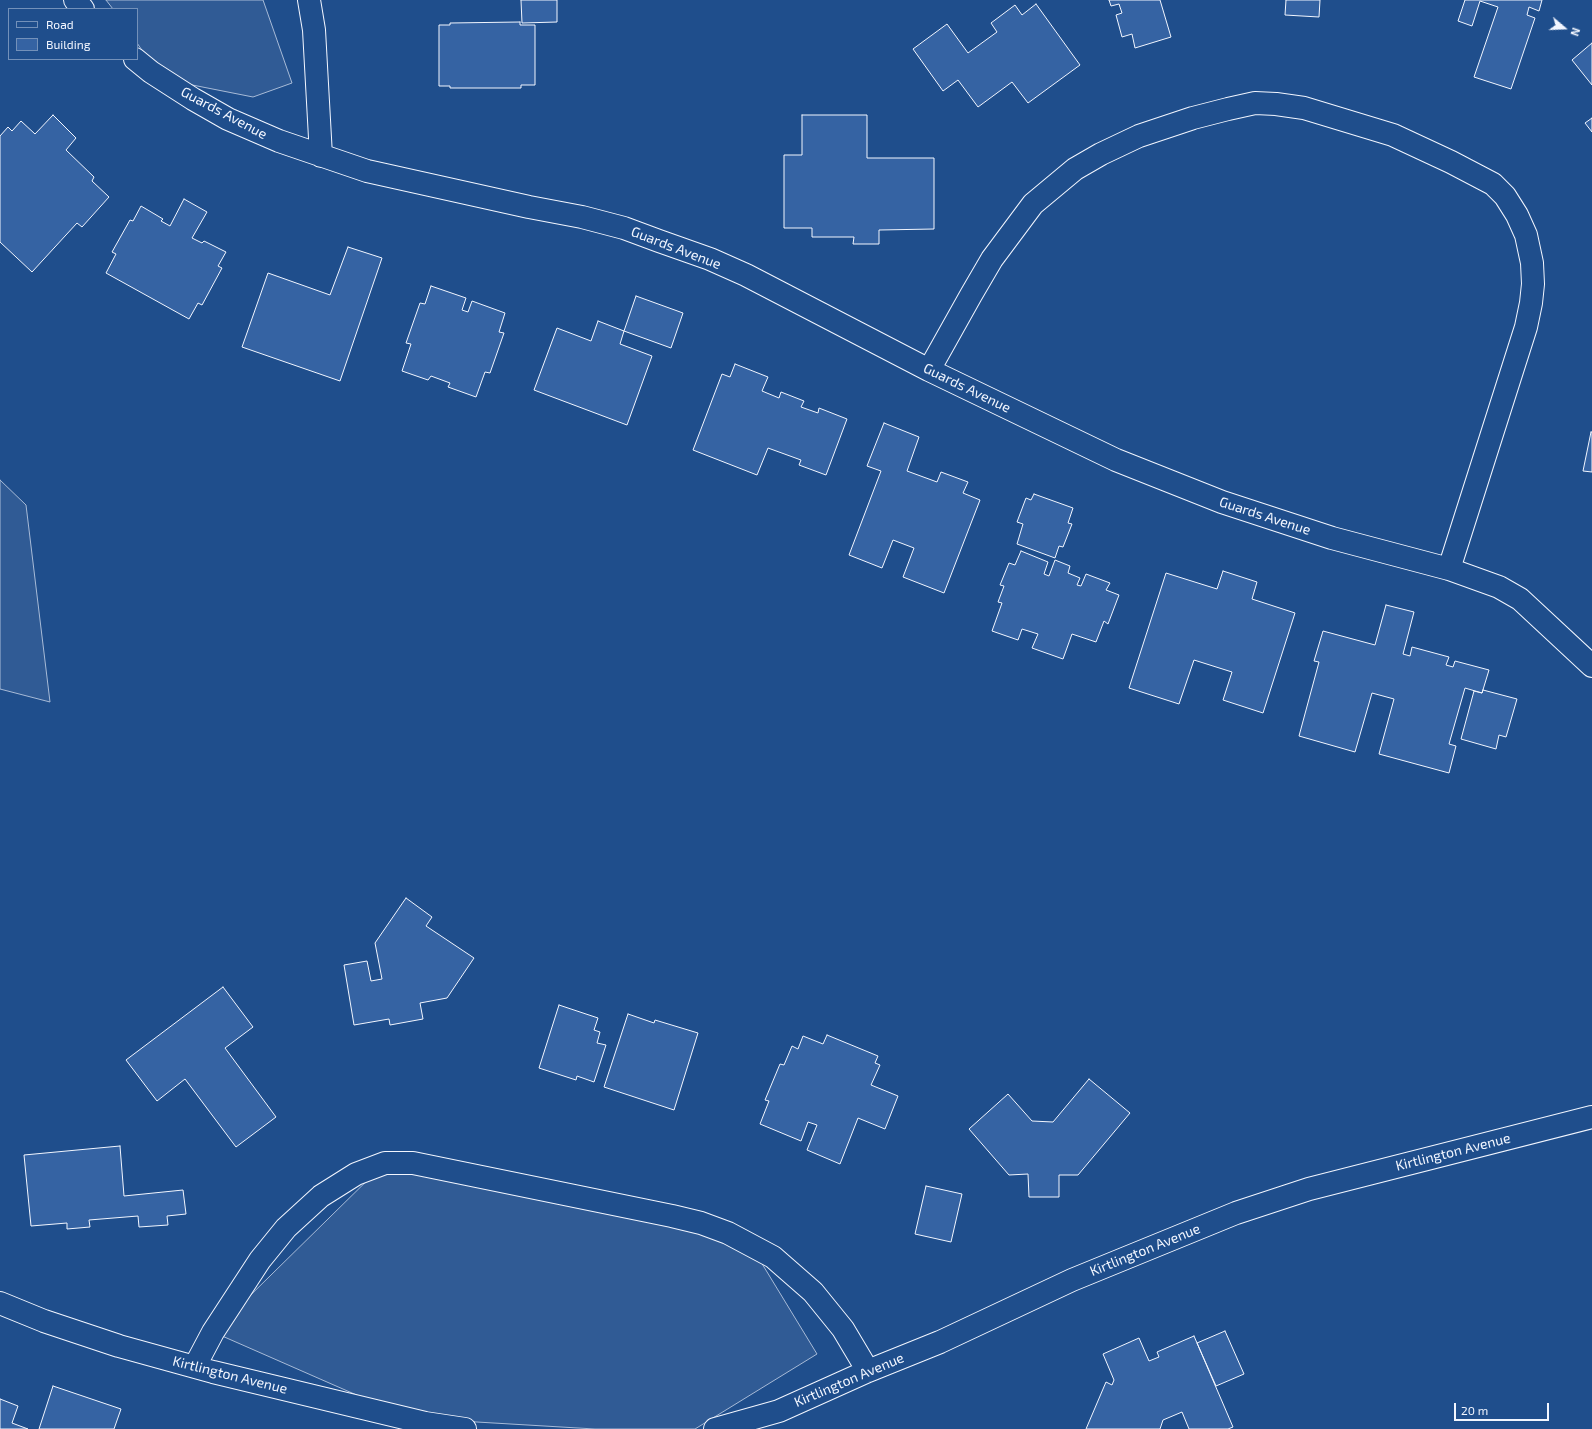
<!DOCTYPE html>
<style>
body{margin:0}
#map{position:relative;width:1592px;height:1429px;overflow:hidden;background:#1f4e8c;font-family:"Exo 2",sans-serif}
canvas{display:block}
.legend{position:absolute;left:8px;top:8px;width:130px;height:52px;box-sizing:border-box;background:#1f4e8c;border:1px solid #7391ba;margin:0;padding:5px 7px;list-style:none;font-size:12px;color:#f2f6ff}
.legend li{display:flex;align-items:center;gap:8px;height:20px}
.legend b{width:20px;border:1px solid #7391ba}
.north{position:absolute;left:1544px;top:8px;width:40px;height:40px;-webkit-text-stroke:3px #1f4e8c;paint-order:stroke;rotate:109deg;font-size:11px;font-weight:700;line-height:16px;text-align:center;color:#f2f6ff}
.north::after{content:'';display:block;margin:auto;width:14px;height:18px;background:#f2f6ff;clip-path:polygon(50% 0,100% 100%,50% 72%,0 100%)}
.scale{position:absolute;left:1454px;top:1403px;width:95px;height:18px;box-sizing:border-box;border:2px solid #f2f6ff;border-top:0;padding-left:5px;font-size:12px;line-height:14px;white-space:nowrap;color:#f2f6ff;-webkit-text-stroke:3px #1f4e8c;paint-order:stroke}
</style>
<div id="map">
<canvas width="1592" height="1429"></canvas>
<ul class="legend">
<li><b style="height:5px;background:#1f4e8c"></b>Road</li>
<li><b style="height:11px;background:#3563a3"></b>Building</li>
</ul>
<div class="north">N</div>
<div class="scale">20 m</div>
</div>
<script>
const ctx = document.querySelector('canvas').getContext('2d');
ctx.lineJoin = 'round';
function fill(path, color) {
  ctx.fillStyle = color;
  ctx.fill(path, 'evenodd');
}
function poly(rows) {
  const path = new Path2D();
  for (const r of rows) {
    path.moveTo(r[0], r[1]);
    for (let i = 2; i < r.length; i += 2) path.lineTo(r[i], r[i + 1]);
  }
  return path;
}
function strokePath(path, color, width, dash) {
  ctx.strokeStyle = color;
  ctx.lineWidth = width;
  ctx.lineCap = dash ? 'butt' : 'round';
  ctx.setLineDash(dash || []);
  ctx.stroke(path);
}
function label(font, color, halo, rows, align = 'center') {
  ctx.font = font + ' "Exo 2",sans-serif';
  ctx.lineWidth = 3;
  ctx.setLineDash([]);
  ctx.textBaseline = 'middle';
  ctx.strokeStyle = halo;
  ctx.fillStyle = color;
  for (const [text, x, y, turn = 0] of rows) {
    ctx.save();
    ctx.translate(x, y);
    ctx.rotate((+turn || 0) * Math.PI / 180);
    ctx.textAlign = isNaN(turn) ? turn : align;
    if (halo) ctx.strokeText(text, 0, 0);
    ctx.fillText(text, 0, 0);
    ctx.restore();
  }
}
const built = poly([
 [106,0,263,0,292,83,253,97,162,79,137,43,137,9,113,9,106,0],
 [0,480,26,505,50,702,0,689,0,480],
 [385,1163,750,1244,817,1354,695,1429,595,1429,409,1418,213,1332,385,1163]
]);
fill(built, '#305b95');
strokePath(built, '#a8bbd7', 1);
const building = poly([
 [521,0,557,0,557,22,522,23,521,0],
 [1109,0,1160,0,1171,37,1135,48,1132,34,1122,37,1116,15,1122,13,1119,4,1111,6,1109,0],
 [1286,0,1320,0,1319,17,1285,15,1286,0],
 [1465,0,1542,0,1539,11,1529,7,1527,15,1535,18,1511,89,1474,77,1498,7,1480,1,1472,26,1458,21,1465,0],
 [1036,4,1080,65,1028,103,1012,82,978,107,958,80,943,91,913,49,947,24,968,53,997,32,991,23,1015,5,1022,15,1036,4],
 [520,22,520,25,535,25,535,85,521,85,521,88,450,88,450,86,439,86,439,25,450,25,450,23,520,22],
 [1592,43,1592,85,1572,60,1592,43],
 [53,115,76,138,66,150,94,177,92,181,109,197,82,227,77,223,32,272,0,242,0,136,8,127,12,131,21,121,35,134,53,115],
 [802,115,867,115,867,158,934,158,934,229,879,230,879,244,853,244,854,237,812,237,812,228,784,228,784,155,802,155,802,115],
 [1592,118,1592,132,1585,123,1592,118],
 [184,199,207,212,192,238,202,243,204,241,226,252,218,266,222,268,202,305,198,303,189,319,106,273,116,254,112,252,130,220,133,221,141,206,163,219,161,221,170,226,184,199],
 [348,247,382,258,340,381,242,347,268,273,330,295,348,247],
 [431,286,466,298,462,310,468,312,472,301,505,313,499,332,504,333,490,373,485,372,476,397,448,387,450,383,431,376,428,380,402,371,411,344,406,343,420,303,425,304,431,286],
 [636,296,683,313,671,348,624,331,636,296],
 [598,321,624,331,620,344,652,356,627,425,534,390,557,328,591,341,598,321],
 [735,364,768,377,762,391,779,398,781,392,804,401,801,407,818,413,819,408,847,419,826,475,799,465,801,460,768,448,757,475,693,450,722,374,730,377,735,364],
 [884,423,919,437,907,471,937,482,941,472,968,482,963,493,980,500,944,593,903,577,914,548,893,540,882,568,849,555,881,471,867,466,884,423],
 [1591,432,1592,432,1592,472,1583,471,1591,432],
 [1034,494,1073,508,1068,523,1072,524,1063,547,1059,546,1055,558,1017,544,1023,524,1017,522,1026,498,1031,500,1034,494],
 [1021,551,1048,562,1044,574,1049,576,1055,560,1070,566,1068,573,1080,578,1077,585,1081,586,1086,574,1110,583,1106,590,1119,595,1108,624,1104,621,1096,642,1072,634,1063,659,1032,648,1038,634,1022,629,1018,640,992,631,1002,603,998,602,1004,586,1000,585,1009,563,1015,565,1021,551],
 [1223,571,1257,582,1252,599,1295,613,1263,713,1223,700,1232,672,1194,660,1179,704,1129,688,1166,573,1217,589,1223,571],
 [1386,605,1414,612,1403,654,1410,656,1412,647,1449,657,1446,665,1453,667,1455,661,1489,670,1482,693,1465,688,1449,744,1456,746,1449,773,1379,754,1394,699,1372,693,1355,752,1299,736,1319,662,1314,661,1323,631,1375,645,1386,605],
 [1483,690,1517,699,1506,737,1499,735,1496,749,1461,739,1474,691,1482,693,1483,690],
 [406,898,432,917,426,926,474,958,447,998,420,1003,423,1019,390,1025,389,1019,354,1025,344,965,367,961,371,981,382,979,375,943,406,898],
 [223,987,253,1027,225,1048,276,1117,236,1147,185,1079,157,1101,126,1060,223,987],
 [559,1005,598,1018,594,1030,600,1032,597,1043,606,1045,594,1082,577,1076,576,1080,539,1068,559,1005],
 [628,1014,654,1023,655,1020,698,1033,674,1110,604,1087,628,1014],
 [827,1035,878,1056,875,1063,880,1065,871,1085,898,1096,885,1129,858,1118,840,1164,807,1150,817,1125,808,1122,801,1141,760,1124,769,1101,765,1100,780,1064,784,1065,792,1046,798,1049,803,1036,823,1044,827,1035],
 [1089,1079,1130,1113,1078,1175,1059,1175,1059,1197,1029,1197,1028,1174,1009,1175,969,1129,1008,1094,1032,1121,1053,1122,1089,1079],
 [120,1146,124,1196,183,1190,186,1214,167,1216,168,1225,139,1227,138,1216,89,1220,90,1227,67,1229,67,1223,31,1226,24,1155,120,1146],
 [926,1186,962,1194,951,1242,915,1234,926,1186],
 [1225,1331,1244,1374,1216,1386,1197,1343,1225,1331],
 [1194,1336,1233,1427,1228,1429,1189,1429,1182,1412,1163,1420,1160,1429,1086,1429,1106,1382,1112,1385,1114,1380,1103,1354,1139,1338,1149,1361,1159,1357,1157,1352,1194,1336],
 [53,1386,121,1409,114,1429,39,1429,53,1386],
 [0,1399,18,1406,12,1423,28,1429,0,1429,0,1399]
]);
fill(building, '#3563a3');
strokePath(building, '#f2f6ff', 1);
const minor = poly([
 [75,0,83,9],
 [309,0,314,30,321,156],
 [135,59,151,72,193,99,228,119,279,141,367,171,529,207,582,217,624,228,659,241,710,259,746,275,929,370,1116,460,1222,502,1332,538,1449,569,1499,587,1520,599,1592,666],
 [929,370,971,295,992,259,1033,204,1075,169,1101,154,1139,136,1193,118,1228,109,1255,103,1276,104,1304,108,1393,135,1451,162,1493,184,1505,196,1517,215,1526,235,1532,263,1533,284,1531,303,1526,327,1449,569],
 [0,1303,44,1321,119,1346,213,1372,425,1423,465,1429],
 [195,1366,213,1332,260,1260,286,1228,321,1196,356,1174,385,1163,413,1163,672,1216,701,1223,728,1233,773,1257,813,1292,843,1329,868,1371],
 [715,1429,779,1411,868,1371,940,1342,1072,1280,1236,1213,1309,1189,1592,1117]
]);
strokePath(minor, '#f2f6ff', 24);
strokePath(minor, '#1f4e8c', 22);
label('14px', '#f2f6ff', '#1f4e8c', [
 ["Guards Avenue",224,113,28],
 ["Guards Avenue",676,248,21],
 ["Guards Avenue",967,388,26],
 ["Guards Avenue",1265,516,18],
 ["Kirtlington Avenue",1453,1152,-14],
 ["Kirtlington Avenue",1145,1250,-22],
 ["Kirtlington Avenue",230,1375,14],
 ["Kirtlington Avenue",849,1380,-23]
]);
</script>
